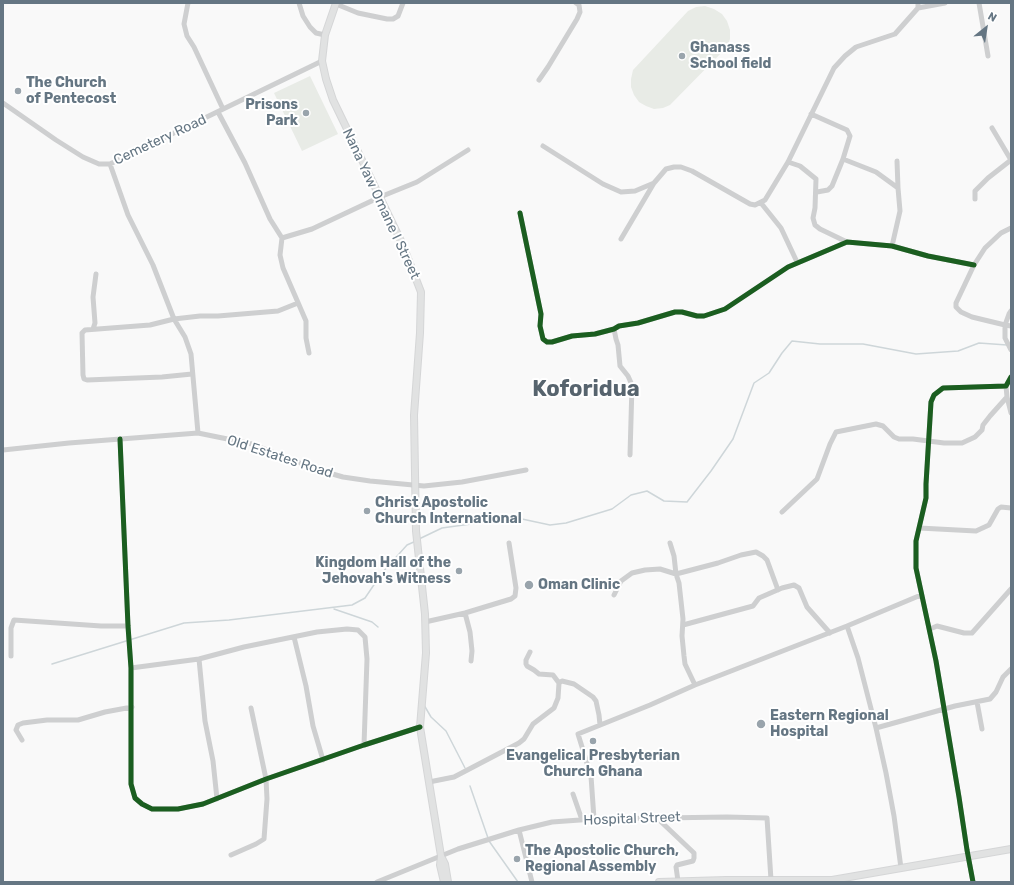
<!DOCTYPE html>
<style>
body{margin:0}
#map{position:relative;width:1014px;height:885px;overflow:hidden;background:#f9f9f9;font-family:Rubik,sans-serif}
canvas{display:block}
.frame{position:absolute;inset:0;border:4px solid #657683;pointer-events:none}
.north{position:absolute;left:966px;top:8px;width:40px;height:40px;-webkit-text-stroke:3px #fff;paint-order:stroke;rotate:30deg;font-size:11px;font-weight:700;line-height:16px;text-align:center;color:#657683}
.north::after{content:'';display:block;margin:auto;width:14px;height:18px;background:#657683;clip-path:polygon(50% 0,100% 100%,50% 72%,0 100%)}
</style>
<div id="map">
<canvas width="1014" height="885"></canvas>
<div class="frame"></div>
<div class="north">N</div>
</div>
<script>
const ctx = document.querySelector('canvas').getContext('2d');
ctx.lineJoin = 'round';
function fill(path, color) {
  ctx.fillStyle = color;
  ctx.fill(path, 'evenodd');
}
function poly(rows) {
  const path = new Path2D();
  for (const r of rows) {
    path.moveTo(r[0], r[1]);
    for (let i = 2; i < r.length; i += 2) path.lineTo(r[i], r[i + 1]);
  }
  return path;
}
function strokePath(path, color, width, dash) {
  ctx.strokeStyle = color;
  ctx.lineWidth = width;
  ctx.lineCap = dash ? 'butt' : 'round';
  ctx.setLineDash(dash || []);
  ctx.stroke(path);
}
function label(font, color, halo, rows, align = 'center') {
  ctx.font = font + ' Rubik,sans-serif';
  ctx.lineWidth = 4;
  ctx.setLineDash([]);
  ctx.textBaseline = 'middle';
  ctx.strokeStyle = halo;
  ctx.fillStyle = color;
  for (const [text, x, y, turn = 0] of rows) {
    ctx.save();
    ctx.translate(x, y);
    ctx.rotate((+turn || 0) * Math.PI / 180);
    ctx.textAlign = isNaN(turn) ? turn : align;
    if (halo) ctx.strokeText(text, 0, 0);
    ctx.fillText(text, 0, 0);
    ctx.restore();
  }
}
fill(poly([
 [705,6,714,9,722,14,727,21,730,30,730,39,727,47,670,105,663,108,654,109,646,106,639,102,634,95,631,87,631,79,633,70,688,11,696,7],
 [310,76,338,134,302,151,274,93]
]), '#e8ebe6');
strokePath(poly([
 [419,539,442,528,507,519,522,519,550,525,566,523,612,509,631,495,647,491,664,501,687,502,711,471,733,439,754,383,769,373,782,353,792,341,820,344,863,344,916,354,958,351,979,343,1007,345],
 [334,609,372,622,378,627],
 [52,664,184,623,229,620,352,605,365,598,382,573,407,545,416,541],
 [424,705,431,717,446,731,465,768],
 [470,786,488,838],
 [489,841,518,882]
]), '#ced6d9', 1.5);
const major = poly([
 [336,3,325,35,322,61,326,79,333,100,402,243,421,292,420,333,414,415,416,531,425,614,426,653,420,727,441,856,440,865,444,882],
 [441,856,445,864,448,882],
 [659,882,726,880,832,880,1011,849]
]);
strokePath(major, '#d5d6d7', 8);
strokePath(poly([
 [188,3,184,24,187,36,194,47,223,109],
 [299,3,303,16,310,27,316,33,325,35],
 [979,3,988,56],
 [336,4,358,13,387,19,393,19,398,16,403,3],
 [918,8,945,3],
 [539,80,548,67,577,19,580,12,579,5,576,3],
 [3,103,56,140,83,157,99,164,110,164,322,61],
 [218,112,245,163,270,219,282,238,280,255,283,268,306,321,306,338,309,353],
 [811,114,847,130,850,136,843,159,832,186,828,190,817,192],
 [992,128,1011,160],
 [543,146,603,184,621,192,635,191,654,183],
 [843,159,876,172,898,188,900,211,892,246],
 [897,161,898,188],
 [788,162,800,166,816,179,815,208,813,218,815,225,820,229,847,242],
 [110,164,128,215,153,265,174,319,185,337,191,354,198,433],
 [975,199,975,191,988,178,1011,160],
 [761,203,781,228,797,262],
 [520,213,541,314,540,326,543,339,547,342,552,342,572,336,595,334,614,329,619,326,638,323,675,312,682,312,697,316,704,316,725,309,788,267,847,242,892,246,928,256,974,265],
 [1011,228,1001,233,985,248,974,265,956,303,956,307,961,312,972,317,1005,325,1009,314,1011,311],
 [282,238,312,229,380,197,417,182,468,150],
 [621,239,654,183,666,169,674,167,681,167,692,171,750,204,755,205,765,200,788,162,834,68,845,56,856,47,895,34,918,8,918,3],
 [1011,326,1005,325,1005,338,1011,350],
 [93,329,95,323,93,297,96,274],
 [614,329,616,339,618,345,620,366,628,376,632,385,630,455],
 [192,374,162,377,87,380,84,379,83,375,82,333,85,330,150,325,174,319,200,316,218,316,278,311,298,303],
 [1006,386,1007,397,1011,413],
 [120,439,128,626,131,668,131,784,135,798,142,804,152,809,178,809,203,804,266,779,364,745,420,727],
 [3,450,69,443,198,433,252,444,315,469,343,477,370,481,424,486,462,482,526,470],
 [782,512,817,479,830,444,836,432,876,424,883,426,894,437,899,439,913,439,944,443,962,443,975,437,982,430,983,425,990,416,1007,397],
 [919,528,976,531,989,525,998,509,1001,507,1011,508],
 [670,543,674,556,676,574,679,583,683,619,682,636,684,656,685,664,695,685],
 [614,595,621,581,632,573,645,570,660,569,676,574,718,563,741,555,756,552,763,556,767,560,778,590],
 [465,613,470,632,472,651,471,661],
 [425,622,465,613,511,599,515,596,516,588,509,543],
 [683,625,753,606,759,598,782,588,794,585,799,588,807,607,830,633],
 [847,626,858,658,876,728,886,773,894,816,901,868],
 [930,629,937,626,964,633,972,633,1011,589],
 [294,637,306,686,313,726,323,760],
 [11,656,11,628,14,620,101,626,128,626],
 [199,659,205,721,213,761,217,799],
 [131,668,199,659,244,647,317,632,347,629,358,630,365,637,367,659,364,745],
 [559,683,562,681,574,684,593,697,596,701,599,715,600,725],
 [977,702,982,729],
 [876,728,955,706,990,699,996,692,1003,677,1011,669],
 [22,740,16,730,18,725,23,723,47,720,78,720,105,712,132,707],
 [429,782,454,777,519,743,524,739,533,724,554,708,558,698,559,683,553,675,539,674,534,670,527,666,526,664,526,660,530,652],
 [573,794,582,820],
 [656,817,694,853,694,858,693,861,677,865,676,867,678,881],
 [594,819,591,776,578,734,650,705,695,685,847,626,921,595],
 [519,830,532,882],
 [231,855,256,844,264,839,267,799,266,779,251,708],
 [377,882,458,849,519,830,552,822,594,819,727,817,767,818,771,880],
 [973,882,967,850,959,797,936,661,916,568,916,541,926,498,926,484,931,402,934,395,943,388,1006,386,1011,377]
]), '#cecfd0', 5);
strokePath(major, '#e1e2e2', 6);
strokePath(poly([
 [520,213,541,314,540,326,543,339,547,342,552,342,572,336,595,334,614,329,619,326,638,323,675,312,682,312,697,316,704,316,725,309,788,267,847,242,892,246,928,256,974,265],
 [120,439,128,626,131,668,131,784,135,798,142,804,152,809,178,809,203,804,266,779,364,745,420,727],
 [973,882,967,850,959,797,936,661,916,568,916,541,926,498,926,484,931,402,934,395,943,388,1006,386,1011,377]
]), '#1b5e20', 5);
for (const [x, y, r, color] of [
 [682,56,4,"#99a4ac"],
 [18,91,4,"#99a4ac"],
 [306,113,4,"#99a4ac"],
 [367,511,4,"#99a4ac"],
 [459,571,4,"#99a4ac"],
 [529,585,5,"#99a4ac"],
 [761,724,5,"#99a4ac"],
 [593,741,4,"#99a4ac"],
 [517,859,4,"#99a4ac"]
]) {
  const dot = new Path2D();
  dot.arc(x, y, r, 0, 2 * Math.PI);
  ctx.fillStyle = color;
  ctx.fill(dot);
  strokePath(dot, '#fff', 1.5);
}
label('bold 14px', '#657683', '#fff', [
 ["Ghanass",690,48],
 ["School field",690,64],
 ["The Church",26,83],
 ["of Pentecost",26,99],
 ["Prisons",298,105,"right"],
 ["Park",298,121,"right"],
 ["Christ Apostolic",375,503],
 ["Church International",375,519],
 ["Kingdom Hall of the",451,563,"right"],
 ["Jehovah's Witness",451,579,"right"],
 ["Oman Clinic",538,585],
 ["Eastern Regional",770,716],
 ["Hospital",770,732],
 ["Evangelical Presbyterian",593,756,"center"],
 ["Church Ghana",593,772,"center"],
 ["The Apostolic Church,",525,851],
 ["Regional Assembly",525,867]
], 'left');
label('14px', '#657683', '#fff', [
 ["Cemetery Road",160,140,-25],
 ["Nana Yaw Omane I Street",381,204,65],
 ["Old Estates Road",280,457,18],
 ["Hospital Street",632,819,-2]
]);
label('bold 22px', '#57646e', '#fff', [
 ["Koforidua",586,390]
]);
</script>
